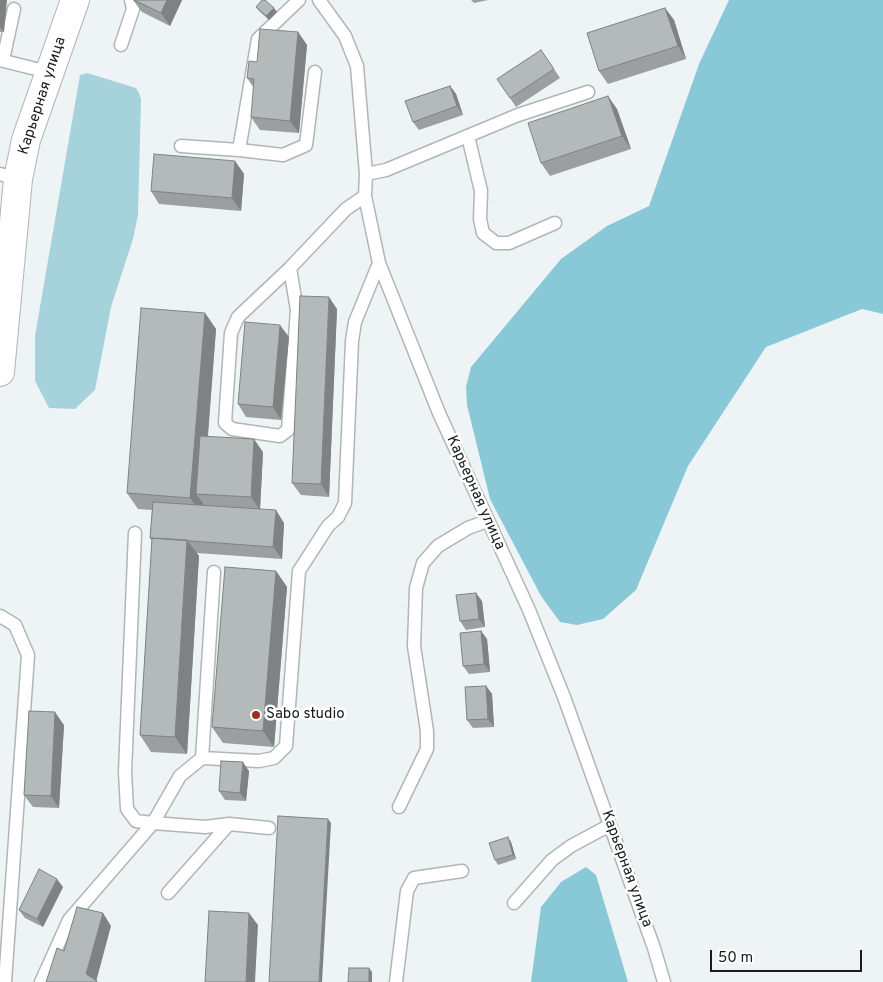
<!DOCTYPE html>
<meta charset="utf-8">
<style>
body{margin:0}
#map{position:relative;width:883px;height:982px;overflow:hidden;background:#eef4f5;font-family:Overpass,sans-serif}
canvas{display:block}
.scale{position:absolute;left:710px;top:950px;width:152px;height:22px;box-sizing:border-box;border:2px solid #1a1c1c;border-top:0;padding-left:6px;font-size:15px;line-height:18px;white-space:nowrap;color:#1a1c1c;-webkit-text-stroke:4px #fff;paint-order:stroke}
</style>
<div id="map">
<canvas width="883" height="982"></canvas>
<div class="scale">50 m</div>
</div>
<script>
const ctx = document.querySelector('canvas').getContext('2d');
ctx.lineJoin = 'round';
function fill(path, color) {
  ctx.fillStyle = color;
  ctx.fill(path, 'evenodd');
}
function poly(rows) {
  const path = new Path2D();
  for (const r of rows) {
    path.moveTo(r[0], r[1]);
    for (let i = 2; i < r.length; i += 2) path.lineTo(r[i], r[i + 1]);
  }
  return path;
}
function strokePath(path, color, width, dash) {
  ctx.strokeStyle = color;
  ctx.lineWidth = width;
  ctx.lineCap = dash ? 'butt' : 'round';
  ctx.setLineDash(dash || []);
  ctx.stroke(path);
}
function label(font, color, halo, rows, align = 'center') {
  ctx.font = font + ' Overpass,sans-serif';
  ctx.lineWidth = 5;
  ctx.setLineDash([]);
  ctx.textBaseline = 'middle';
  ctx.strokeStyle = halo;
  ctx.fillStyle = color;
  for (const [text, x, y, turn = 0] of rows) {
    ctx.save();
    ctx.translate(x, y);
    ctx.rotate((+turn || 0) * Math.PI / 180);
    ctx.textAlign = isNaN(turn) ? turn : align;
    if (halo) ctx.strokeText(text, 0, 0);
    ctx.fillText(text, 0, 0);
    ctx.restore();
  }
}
fill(poly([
 [87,73,136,88,139,93,141,99,138,215,133,239,111,307,95,390,75,409,49,408,35,381,35,336,80,75]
]), '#a6d2dc');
fill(poly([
 [729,0,883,0,883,314,862,309,766,347,688,466,636,590,603,619,577,625,560,622,541,596,490,499,467,405,466,387,471,367,561,259,607,226,649,206,699,64],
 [586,867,596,875,628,982,531,982,541,907,561,882]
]), '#89c9d7');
const lane = poly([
 [319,0,345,36,357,66,366,174,365,196,379,263,439,413,529,610,564,697,654,948,664,982],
 [121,45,133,9,131,0],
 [0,60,48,72],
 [3,60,14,9],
 [468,136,481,191,480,219,483,233,496,243,509,243,555,223],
 [181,146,239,150,258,39,299,0],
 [239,150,283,155,306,145,315,72],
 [0,174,18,179],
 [366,174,386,170,518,115,588,92],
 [290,268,297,310,288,430,280,436,232,429,225,423,231,333,238,317,290,268,346,209,365,196],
 [135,533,125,772,127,809,136,821,153,823,180,776,202,758,214,572],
 [0,616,15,625,28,655,5,982],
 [202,758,259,761,274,758,286,746,299,571,328,526,338,517,345,503,352,341,355,322,379,263],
 [399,807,427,749,427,731,414,646,416,588,423,563,438,546,468,528,487,521],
 [168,893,229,824],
 [514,903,552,860,571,846,610,825],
 [41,982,69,920,153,823,205,827,229,824,269,828],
 [396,982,407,891,414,878,462,871]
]);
const secondary = poly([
 [0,372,18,179,26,140,75,0]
]);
strokePath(lane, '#b0b5b6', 15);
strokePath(secondary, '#b0b5b6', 30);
strokePath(lane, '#fff', 12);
strokePath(secondary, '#fff', 28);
fill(poly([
 [0,0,4,32,0,32],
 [133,0,182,0,170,26,142,12],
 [471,0,488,0,474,3],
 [256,7,277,12,269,20,259,11],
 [665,8,674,20,686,59,608,84,599,71],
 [298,32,307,45,299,133,260,130,251,117,254,88,247,78,257,62],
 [541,50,560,78,516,107,497,79],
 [450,86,456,94,463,115,419,130,413,122],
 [617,109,631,149,550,176,541,163],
 [235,161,244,174,241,211,159,204,151,191],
 [337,309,329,497,301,495,292,483],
 [205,313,216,329,208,437,263,452,260,509,284,523,282,559,197,553,199,556,187,754,151,752,140,735,152,541,150,538,152,510,138,509,127,493],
 [289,337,281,420,246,417,238,404],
 [276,571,287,587,274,747,223,743,212,727],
 [482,601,485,627,466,630,460,621],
 [481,631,487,639,490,672,469,674,463,666],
 [486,686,492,694,494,727,473,728,467,720],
 [64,725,59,808,33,807,24,795],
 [249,771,246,801,225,800,219,791],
 [511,842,516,859,498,865,495,860],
 [63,887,43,927,25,918,19,910]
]), '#9b9fa0');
fill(poly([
 [0,0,7,0,4,32,0,27],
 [167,0,182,0,170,26,161,13],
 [274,8,277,12,269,20,266,16],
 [665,8,674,20,686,59,678,46],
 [298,32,307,45,299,133,290,121],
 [450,86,456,94,463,115,457,106],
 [608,96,617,109,631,149,622,136],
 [235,161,244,174,241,211,232,198],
 [329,297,337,309,329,497,321,484],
 [205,313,216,329,203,495,196,494,203,503,202,514,190,498],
 [280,325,289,337,281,420,273,407],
 [254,439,263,452,260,510,251,497],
 [276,510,284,523,282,559,273,547],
 [187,540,199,556,187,754,175,737],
 [276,571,287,587,274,747,263,731],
 [476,593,482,601,485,627,479,619],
 [481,631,487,639,490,672,484,664],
 [486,686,492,694,494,727,488,719],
 [55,712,64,725,59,808,51,796],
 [243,762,249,771,246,801,240,793],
 [328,819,331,823,322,982,319,982],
 [508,837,511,842,516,859,513,855],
 [57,879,63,887,43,927,37,919],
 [103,913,111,926,96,982,86,974],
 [249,913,258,925,255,982,246,982],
 [369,968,372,972,372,982,369,982]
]), '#7e8282');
const building = poly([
 [134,0,167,0,161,13,134,0],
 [262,0,265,0,274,8,266,16,256,7,262,0],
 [665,8,678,46,599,71,587,33,665,8],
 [260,29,298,32,290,121,251,117,254,79,247,78,249,61,257,62,260,29],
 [541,50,554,69,510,98,497,79,541,50],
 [450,86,457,106,413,122,405,101,450,86],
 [608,96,622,136,541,163,528,123,608,96],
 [154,154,235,161,232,198,151,191,154,154],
 [300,296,329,297,321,484,292,483,300,296],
 [141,308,205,313,190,498,127,493,141,308],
 [245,322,280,325,273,407,238,404,245,322],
 [200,436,254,439,251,497,196,494,200,436],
 [153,502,276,510,273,547,150,538,153,502],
 [152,538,187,540,175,737,140,735,152,538],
 [225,567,276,571,263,731,212,727,225,567],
 [476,593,479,619,460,621,456,595,476,593],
 [481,631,484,664,463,666,460,633,481,631],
 [486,686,488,719,467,720,465,687,486,686],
 [29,711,55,712,51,796,24,795,29,711],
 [221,761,243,762,240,793,219,791,221,761],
 [278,816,328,819,319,982,269,982,278,816],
 [508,837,513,855,495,860,489,843,508,837],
 [39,869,57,879,37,919,19,910,39,869],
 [77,907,103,913,86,974,97,981,97,982,46,982,57,948,64,951,77,907],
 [209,911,249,913,246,982,205,982,209,911],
 [349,968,369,968,369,982,348,982,349,968]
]);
fill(building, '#b4b9ba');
strokePath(building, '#7e8282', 1);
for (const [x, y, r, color] of [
 [256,715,5,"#99301e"]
]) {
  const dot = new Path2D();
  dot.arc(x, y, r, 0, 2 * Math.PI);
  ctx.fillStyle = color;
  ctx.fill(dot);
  strokePath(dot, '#fff', 2);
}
label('15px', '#1a1c1c', '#fff', [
 ["Карьерная улица",43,96,-72],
 ["Карьерная улица",475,493,66],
 ["Карьерная улица",626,869,70]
]);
label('15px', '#1a1c1c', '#fff', [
 ["Sabo studio",266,715]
], 'left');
</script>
